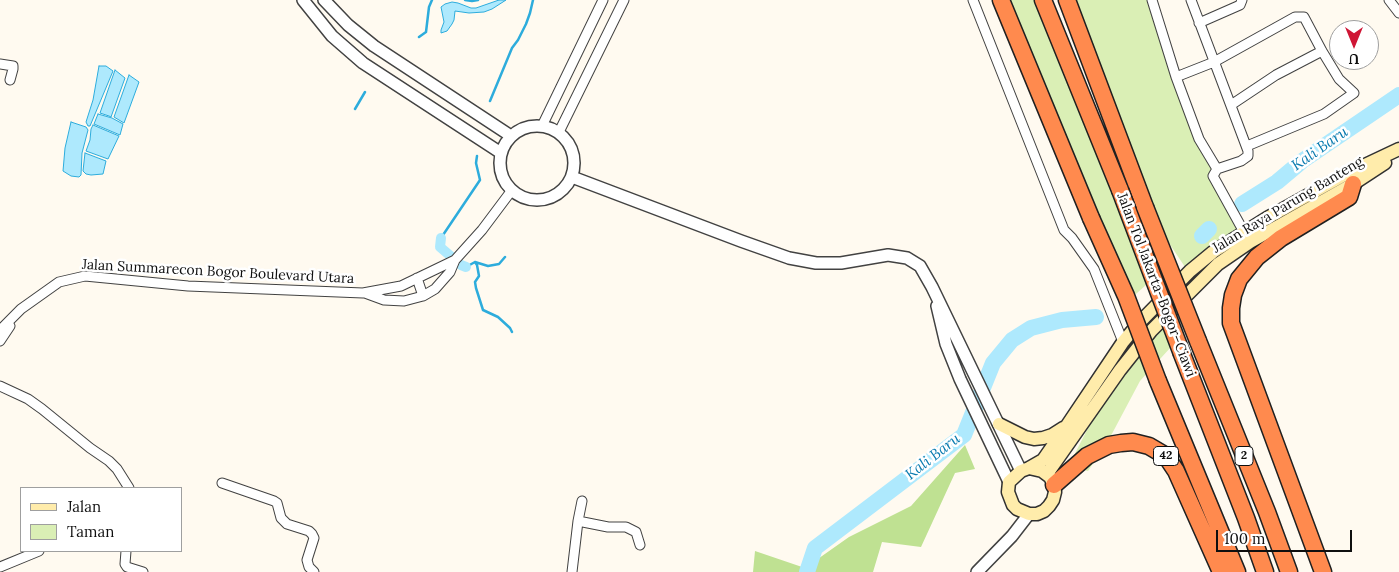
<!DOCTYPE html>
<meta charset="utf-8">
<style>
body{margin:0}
#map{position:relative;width:1399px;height:572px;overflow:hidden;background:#fffaf0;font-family:Lora,serif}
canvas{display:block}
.legend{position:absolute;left:20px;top:487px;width:162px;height:65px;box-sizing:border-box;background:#fff;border:1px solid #9f9f9f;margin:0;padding:6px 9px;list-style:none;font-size:15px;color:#0f0f0f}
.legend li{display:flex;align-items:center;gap:10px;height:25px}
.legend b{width:25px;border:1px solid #9f9f9f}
.north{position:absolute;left:1329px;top:20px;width:50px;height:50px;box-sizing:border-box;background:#fff;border:1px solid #9f9f9f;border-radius:50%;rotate:180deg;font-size:14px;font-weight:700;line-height:20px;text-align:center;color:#0f0f0f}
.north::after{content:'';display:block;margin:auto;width:18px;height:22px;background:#cf1635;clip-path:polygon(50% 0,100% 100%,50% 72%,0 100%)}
.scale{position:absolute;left:1216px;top:530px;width:136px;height:22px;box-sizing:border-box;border:2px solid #0f0f0f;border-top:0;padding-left:6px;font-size:15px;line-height:18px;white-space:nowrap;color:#0f0f0f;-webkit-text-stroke:4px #fff;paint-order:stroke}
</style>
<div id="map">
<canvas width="1399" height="572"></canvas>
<ul class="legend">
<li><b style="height:6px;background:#ffecab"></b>Jalan</li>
<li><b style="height:14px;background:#daefb5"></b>Taman</li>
</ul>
<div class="north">U</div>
<div class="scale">100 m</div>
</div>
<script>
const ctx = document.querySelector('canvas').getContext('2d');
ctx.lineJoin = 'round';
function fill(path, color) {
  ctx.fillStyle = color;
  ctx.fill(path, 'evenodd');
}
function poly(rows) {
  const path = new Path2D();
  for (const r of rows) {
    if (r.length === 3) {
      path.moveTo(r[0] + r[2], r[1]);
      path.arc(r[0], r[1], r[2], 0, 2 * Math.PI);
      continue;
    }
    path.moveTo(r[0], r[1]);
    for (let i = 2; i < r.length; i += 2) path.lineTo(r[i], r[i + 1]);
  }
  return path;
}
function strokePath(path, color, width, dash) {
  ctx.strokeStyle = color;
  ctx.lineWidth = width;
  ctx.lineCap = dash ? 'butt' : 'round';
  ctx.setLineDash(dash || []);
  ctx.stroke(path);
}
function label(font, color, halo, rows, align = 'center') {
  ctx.font = font + ' Lora,serif';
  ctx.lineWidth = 5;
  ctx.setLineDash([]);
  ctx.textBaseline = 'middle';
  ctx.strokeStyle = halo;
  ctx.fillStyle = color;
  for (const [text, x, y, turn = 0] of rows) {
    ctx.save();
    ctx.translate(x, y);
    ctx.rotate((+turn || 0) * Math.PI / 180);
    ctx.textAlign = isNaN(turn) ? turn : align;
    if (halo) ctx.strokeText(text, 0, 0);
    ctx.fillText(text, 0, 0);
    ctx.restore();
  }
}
fill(poly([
 [1001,0,1043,0,1154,278,1128,301],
 [1067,0,1152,0,1176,77,1212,159,1213,176,1250,242,1197,285,1145,207],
 [1161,322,1171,347,1140,381,1106,445,1088,471,1068,467,1124,358]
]), '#daefb5');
fill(poly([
 [965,445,975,469,955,473,921,547,882,542,873,572,753,572,755,551,805,568,849,537,911,506]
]), '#bfe192');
const water = poly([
 [499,0,506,0,492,9,484,12,469,13,455,11,454,20,452,24,447,31,441,33,441,30,444,22,441,7,445,4,452,2,458,3,471,8,476,8,499,0],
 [99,66,106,66,113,71,90,126,88,126,86,122,93,100,99,66],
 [115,70,125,78,111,117,109,116,100,113,115,70],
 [129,75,139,82,124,123,114,117,129,75],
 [98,114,112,118,123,124,120,135,94,124,98,114],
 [71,122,86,127,88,130,82,153,81,175,79,177,71,176,63,171,65,148,71,122],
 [93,125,119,136,108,159,86,151,90,140,91,129,93,125],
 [85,153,106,161,103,174,91,175,86,174,83,171,85,153]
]);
fill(water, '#aee9fd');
strokePath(water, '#2dacdc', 1);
strokePath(poly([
 [465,0,472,1,478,0],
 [419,37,426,32,429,7,432,0],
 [490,101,512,48,518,40,526,24,530,13,533,0],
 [355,109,365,92],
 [441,238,480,180,476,163,477,156],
 [475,262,488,266,499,264,505,257],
 [466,267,475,262,477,265,479,276,475,282,476,288,483,310,498,317,510,328,512,332]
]), '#2dacdc', 2.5);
strokePath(poly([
 [441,238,440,247,461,265,466,267]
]), '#aee9fd', 10);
strokePath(poly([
 [1242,204,1277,182,1302,161,1399,95],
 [1202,236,1209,229],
 [807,572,815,548,964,435,993,363,1012,340,1031,328,1062,320,1096,317]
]), '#aee9fd', 16);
const minor = poly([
 [973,0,1064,230,1072,238,1094,269,1123,342],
 [1152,0,1176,77,1199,139,1217,169,1213,176,1244,232],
 [1191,0,1248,151,1248,156,1241,161,1217,169],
 [1389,0,1399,13],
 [1199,23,1240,5,1242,0],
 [0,64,13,66,13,69,10,80],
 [1176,77,1214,62,1295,17,1304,17,1322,51,1339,79,1354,93,1324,114,1247,146],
 [1231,105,1276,75,1322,51],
 [542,126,603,0],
 [559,132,624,0],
 [417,278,423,296],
 [365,293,384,300,404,301,423,296,435,289,450,272,455,260,482,230,512,190],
 [0,330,21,309,59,282,85,276,188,286,363,293,401,286,455,260],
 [0,341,10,326],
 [0,386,28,399,42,409,90,448,109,461,117,469,129,488],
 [222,483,274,501,277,503,281,518,287,524,309,531,312,534,314,538,307,560,309,567,314,572],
 [578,521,608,527,626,527,636,532,640,545],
 [126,551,125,564,127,567,143,572],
 [0,567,39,551],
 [572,572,578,521,582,501]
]);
const tertiary = poly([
 [303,0,332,36,363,63,501,153],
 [324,0,348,25,374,46,511,136],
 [537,163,37],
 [572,177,741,241,789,258,816,263,841,263,888,255,907,258,920,266,932,287,1021,471],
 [937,306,946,344,960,379,1009,482],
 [977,572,1012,536,1029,514]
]);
const secondary = poly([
 [999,424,1025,437,1034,439,1043,438,1052,435,1063,428],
 [1029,468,1043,460,1068,424,1123,342,1138,324,1190,271,1213,252,1267,218,1346,174,1399,149],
 [1029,468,1042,471,1050,477,1054,485,1055,492,1053,500,1049,506,1044,511,1037,514,1029,514,1017,509,1013,505,1008,492,1009,482,1021,471,1029,468],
 [1047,474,1120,370,1151,331,1218,264,1250,242,1353,184,1385,163]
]);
const motorway = poly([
 [1001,0,1091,218],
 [1043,0,1120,190],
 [1067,0,1145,207],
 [1198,341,1267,512,1289,572],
 [1182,354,1246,518,1265,572],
 [1158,381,1237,572],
 [1054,485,1087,456,1109,445,1121,443,1133,442,1149,446,1166,456,1176,471,1221,572],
 [1323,572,1231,323,1231,308,1233,295,1239,279,1257,257,1281,238,1349,197,1353,184]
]);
strokePath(minor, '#424242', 11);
strokePath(tertiary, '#424242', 14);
strokePath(secondary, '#313131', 15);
strokePath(motorway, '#202020', 19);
strokePath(minor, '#fff', 9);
strokePath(tertiary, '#fff', 11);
strokePath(secondary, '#ffecab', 12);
strokePath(motorway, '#ff8a4e', 16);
const motorwayBridge = poly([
 [1120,190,1182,354],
 [1145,207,1198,341],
 [1091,218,1126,296,1158,381]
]);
strokePath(motorwayBridge, '#202020', 19, []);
strokePath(motorwayBridge, '#ff8a4e', 16);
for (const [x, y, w] of [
 [1166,456,25],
 [1244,456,18]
]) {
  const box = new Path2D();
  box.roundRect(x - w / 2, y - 9.5, w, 19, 4);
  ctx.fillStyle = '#fff';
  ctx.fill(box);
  strokePath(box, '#0f0f0f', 1);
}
label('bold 12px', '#0f0f0f', null, [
 ["42",1166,456],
 ["2",1244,456]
]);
label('14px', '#0f0f0f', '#fff', [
 ["Jalan Raya Parung Banteng",1288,205,-31],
 ["Jalan Summarecon Bogor Boulevard Utara",218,272,3],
 ["Jalan Tol Jakarta–Bogor–Ciawi",1156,285,69]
]);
label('italic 15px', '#097baf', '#fff', [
 ["Kali Baru",1320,149,-35],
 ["Kali Baru",933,457,-38]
]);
</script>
